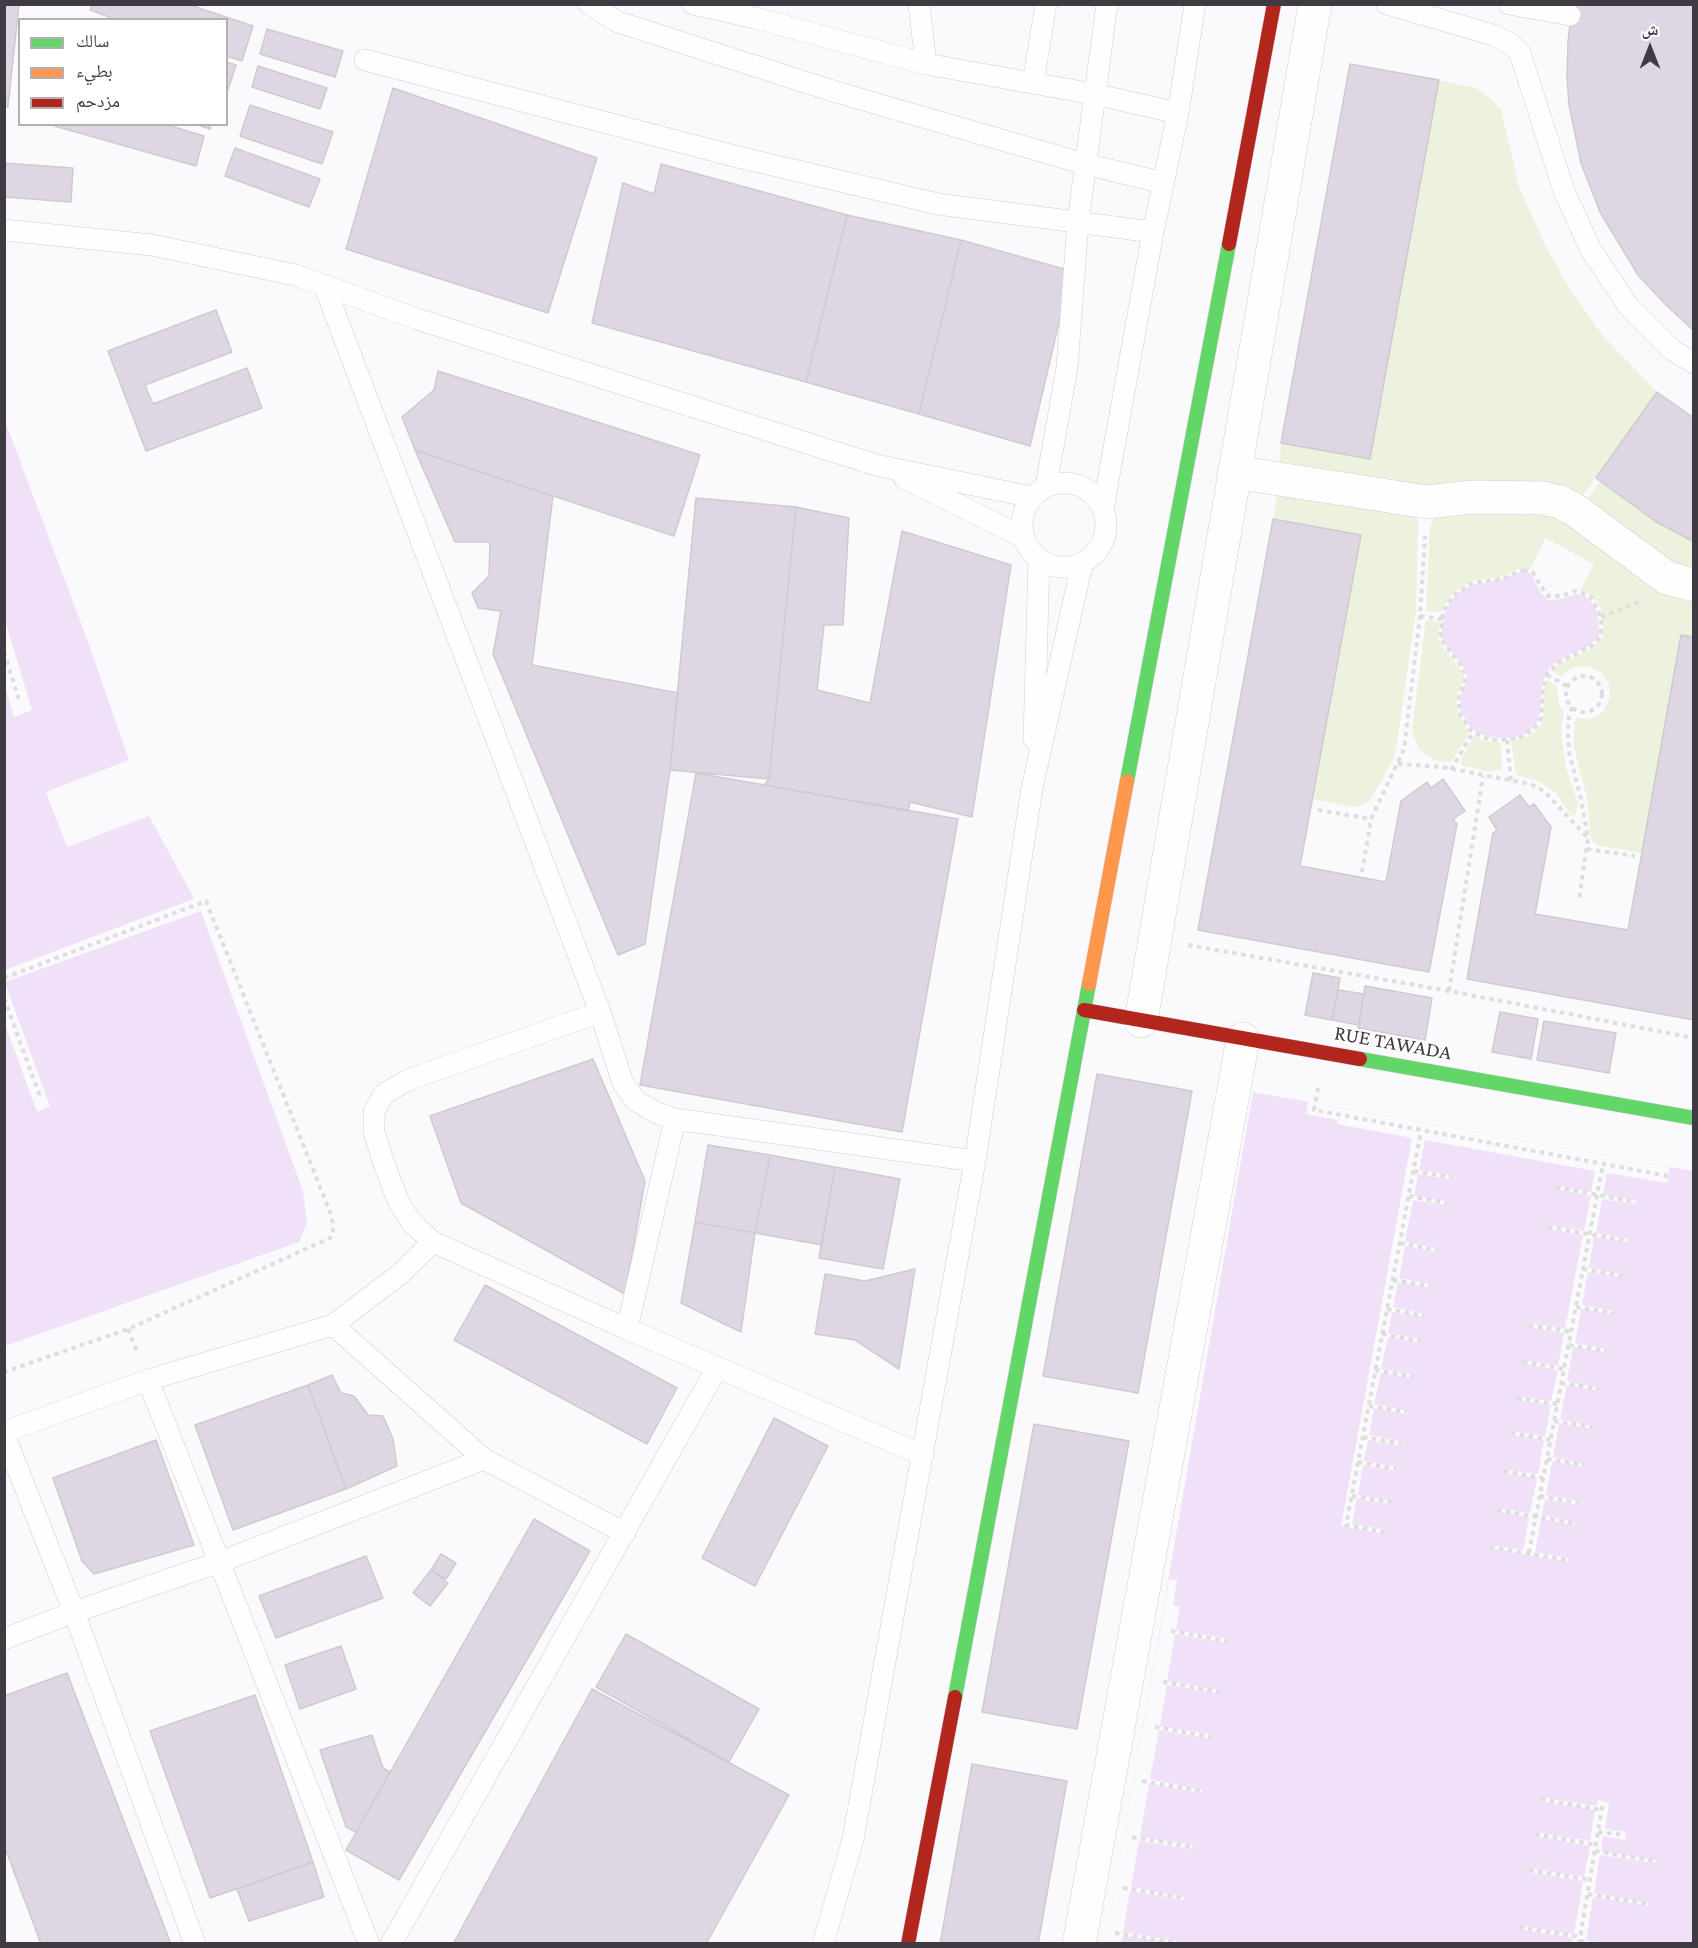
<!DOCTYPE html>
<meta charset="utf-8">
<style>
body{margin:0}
#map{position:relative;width:1698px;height:1948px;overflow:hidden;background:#faf9fb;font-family:"Crimson Pro","Noto Naskh Arabic",serif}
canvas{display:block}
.frame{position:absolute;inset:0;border:6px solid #403a43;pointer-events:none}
.legend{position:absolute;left:18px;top:18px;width:210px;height:108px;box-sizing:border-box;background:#fff;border:2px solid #b3b0b4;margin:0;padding:8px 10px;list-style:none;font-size:18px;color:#403a43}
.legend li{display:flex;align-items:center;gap:12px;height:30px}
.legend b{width:30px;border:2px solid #b3b0b4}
.north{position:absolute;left:1620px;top:18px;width:60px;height:60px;-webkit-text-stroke:4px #fff;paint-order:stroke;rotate:0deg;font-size:16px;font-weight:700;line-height:24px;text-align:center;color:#403a43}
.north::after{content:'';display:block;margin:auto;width:21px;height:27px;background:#403a43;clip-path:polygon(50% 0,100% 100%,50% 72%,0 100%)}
</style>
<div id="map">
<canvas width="1698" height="1948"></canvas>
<div class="frame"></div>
<ul class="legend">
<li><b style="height:8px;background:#63d668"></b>سالك</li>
<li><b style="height:8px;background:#ff974d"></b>بطيء</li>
<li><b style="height:8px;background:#b3261e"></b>مزدحم</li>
</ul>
<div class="north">ش</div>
</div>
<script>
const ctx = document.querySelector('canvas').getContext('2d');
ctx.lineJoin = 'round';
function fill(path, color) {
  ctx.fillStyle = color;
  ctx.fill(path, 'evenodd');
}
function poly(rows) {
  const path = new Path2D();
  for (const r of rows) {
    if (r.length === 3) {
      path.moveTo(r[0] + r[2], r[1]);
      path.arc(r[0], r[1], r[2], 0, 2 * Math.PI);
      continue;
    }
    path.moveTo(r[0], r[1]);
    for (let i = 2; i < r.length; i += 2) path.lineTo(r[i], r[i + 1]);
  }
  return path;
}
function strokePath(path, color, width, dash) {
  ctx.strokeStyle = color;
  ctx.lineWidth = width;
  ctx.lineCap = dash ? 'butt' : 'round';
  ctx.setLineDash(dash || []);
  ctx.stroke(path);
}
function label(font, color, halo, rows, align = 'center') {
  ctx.font = font + ' "Crimson Pro",serif';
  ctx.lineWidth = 4.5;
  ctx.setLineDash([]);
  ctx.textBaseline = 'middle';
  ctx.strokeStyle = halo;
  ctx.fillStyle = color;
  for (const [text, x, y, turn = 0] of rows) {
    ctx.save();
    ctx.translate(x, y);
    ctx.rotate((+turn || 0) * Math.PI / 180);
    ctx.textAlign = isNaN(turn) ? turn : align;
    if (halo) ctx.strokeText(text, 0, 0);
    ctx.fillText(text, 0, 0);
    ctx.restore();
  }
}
fill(poly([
 [1439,80,1478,89,1489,97,1501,110,1519,187,1546,247,1570,289,1603,336,1657,392,1581,499,1436,491,1279,466,1281,443,1370,459],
 [1601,481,1655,521,1693,542,1693,576,1682,573,1587,499],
 [1277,493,1416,516,1418,523,1416,611,1396,750,1393,760,1384,776,1370,800,1363,805,1353,807,1313,799,1361,535,1273,519],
 [1445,510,1554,513,1693,598,1693,637,1681,635,1642,853,1601,846,1596,845,1591,839,1587,798,1574,747,1574,724,1576,718,1590,719,1603,712,1610,698,1609,684,1601,672,1587,666,1572,668,1561,677,1552,671,1559,664,1591,649,1603,637,1602,613,1599,605,1591,595,1580,591,1594,564,1545,538,1530,570,1520,569,1499,577,1471,581,1452,594,1441,612,1426,611,1430,528,1432,521],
 [1426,620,1439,622,1438,638,1440,643,1464,674,1464,681,1457,696,1456,704,1458,713,1468,731,1468,735,1451,762,1438,761,1426,755,1419,749,1413,735,1412,729],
 [1547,680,1557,686,1559,705,1564,712,1561,733,1566,769,1578,803,1576,814,1573,815,1570,814,1558,796,1550,788,1536,780,1518,776,1516,773,1511,742,1530,735,1539,729,1543,720,1544,690],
 [1474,736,1484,741,1501,743,1502,770,1490,772,1461,765,1461,759]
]), '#ecf2de');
fill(poly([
 [4,418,87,639,129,760,46,792,67,847,149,816,201,911,303,1191,307,1223,299,1242,5,1346],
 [1524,570,1531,574,1540,592,1549,600,1561,599,1576,594,1589,598,1597,611,1599,633,1597,638,1586,648,1568,655,1550,667,1542,683,1540,712,1537,722,1531,729,1525,734,1513,738,1489,737,1477,733,1470,727,1460,710,1461,695,1467,680,1467,674,1459,661,1443,642,1441,635,1445,613,1452,599,1462,590,1472,585,1503,579],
 [1253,1092,1693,1171,1693,1943,1105,1944]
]), '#f0e1f9');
fill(poly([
 [5,620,32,710,14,717,5,686],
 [196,898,201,911,5,982,5,970],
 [5,983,50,1106,37,1112,5,1024],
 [1308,1102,1670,1167,1667,1183,1607,1173,1603,1195,1636,1200,1636,1202,1635,1204,1602,1199,1596,1233,1628,1239,1628,1242,1594,1237,1589,1268,1622,1274,1622,1276,1621,1277,1588,1272,1582,1305,1615,1311,1614,1314,1581,1309,1575,1343,1607,1349,1606,1352,1573,1347,1567,1381,1599,1388,1599,1391,1567,1385,1560,1419,1592,1426,1592,1429,1559,1423,1553,1457,1585,1464,1584,1467,1552,1461,1546,1495,1578,1501,1578,1505,1545,1499,1542,1515,1574,1522,1574,1525,1541,1519,1535,1552,1568,1558,1567,1562,1490,1548,1490,1545,1523,1550,1529,1517,1496,1511,1497,1508,1530,1513,1537,1478,1504,1473,1504,1469,1538,1474,1544,1440,1510,1435,1511,1431,1545,1436,1551,1405,1517,1400,1517,1396,1551,1401,1558,1370,1523,1364,1523,1360,1558,1366,1564,1333,1529,1327,1529,1325,1530,1323,1565,1329,1583,1235,1548,1229,1548,1227,1549,1225,1584,1231,1591,1196,1556,1189,1556,1186,1591,1192,1595,1171,1425,1140,1419,1170,1451,1175,1451,1177,1450,1179,1418,1174,1414,1196,1446,1201,1446,1205,1413,1200,1405,1242,1437,1248,1437,1252,1405,1246,1399,1278,1430,1284,1430,1288,1398,1282,1393,1307,1425,1314,1425,1317,1392,1312,1388,1333,1420,1339,1420,1341,1419,1343,1388,1337,1381,1369,1413,1375,1413,1378,1381,1373,1374,1404,1408,1411,1407,1414,1374,1408,1369,1435,1403,1442,1402,1446,1368,1440,1364,1461,1398,1467,1397,1471,1363,1465,1358,1495,1391,1501,1391,1504,1357,1499,1352,1524,1386,1530,1385,1534,1341,1526,1412,1138,1337,1124,1337,1120,1306,1114],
 [1169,1579,1177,1580,1173,1605,1180,1607,1176,1630,1227,1639,1227,1643,1175,1634,1167,1681,1220,1690,1219,1693,1167,1685,1160,1726,1212,1735,1212,1737,1211,1739,1159,1730,1150,1779,1202,1790,1202,1793,1149,1784,1140,1837,1193,1845,1192,1849,1139,1841,1131,1887,1184,1897,1184,1898,1183,1900,1130,1891,1123,1932,1176,1941,1176,1943,1123,1936,1121,1943,1105,1943],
 [1541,1797,1596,1806,1598,1800,1609,1803,1605,1829,1626,1832,1625,1840,1603,1836,1601,1851,1656,1860,1655,1863,1600,1855,1594,1893,1648,1903,1648,1906,1593,1897,1586,1940,1608,1943,1572,1943,1573,1938,1519,1929,1519,1926,1574,1934,1583,1881,1528,1872,1529,1868,1584,1877,1590,1846,1535,1836,1535,1832,1590,1841,1595,1810,1541,1801]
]), '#faf9fb');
const building = poly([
 [4,4,19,4,8,107,4,107,4,4],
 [92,4,187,4,253,26,242,61,226,56,226,20,117,20,90,10,92,4],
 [1572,4,1694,4,1694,331,1666,305,1638,275,1600,212,1581,163,1569,105,1567,76,1568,42,1572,4],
 [267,29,343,51,335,77,260,54,267,29],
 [226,62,236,65,227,93,226,92,226,62],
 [1350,64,1439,80,1370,459,1281,443,1350,64],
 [258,66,327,88,320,109,252,87,258,66],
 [393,88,597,158,548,313,346,249,393,88],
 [250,105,333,132,322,164,240,136,250,105],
 [164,124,204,136,196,166,51,125,164,124],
 [195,124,211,124,210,129,195,124],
 [235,148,320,179,309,207,225,176,235,148],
 [4,163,73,168,71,202,4,197,4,163],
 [661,164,847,215,806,382,592,323,623,183,654,194,661,164],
 [847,215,961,240,919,414,806,382,847,215],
 [961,240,1071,271,1030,446,919,414,961,240],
 [216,310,232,352,145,385,153,404,247,368,262,408,146,451,108,351,216,310],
 [438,371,700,455,674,536,415,450,402,417,434,390,438,371],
 [1657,392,1694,418,1694,542,1655,521,1596,478,1657,392],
 [415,450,553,496,532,665,678,693,670,770,645,944,618,955,493,654,501,611,478,608,472,593,489,576,490,542,455,542,415,450],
 [696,498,796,507,769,779,670,770,696,498],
 [796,507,849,518,843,625,824,625,817,690,870,703,902,531,1011,565,972,817,910,802,908,811,764,785,769,779,796,507],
 [1273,519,1361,535,1300,866,1386,882,1401,801,1427,782,1431,788,1443,779,1465,811,1453,819,1457,824,1429,972,1198,930,1273,519],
 [1681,635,1694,637,1694,1020,1467,979,1493,833,1497,830,1489,817,1520,795,1529,807,1534,804,1551,827,1535,914,1628,930,1681,635],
 [696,773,958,819,902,1132,640,1085,696,773],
 [1313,973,1340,978,1332,1020,1305,1015,1313,973],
 [1365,986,1432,998,1425,1040,1358,1028,1365,986],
 [1338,990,1364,994,1359,1025,1332,1020,1338,990],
 [1500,1012,1538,1019,1531,1059,1492,1052,1500,1012],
 [1544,1021,1616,1033,1609,1073,1537,1060,1544,1021],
 [593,1059,645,1181,625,1294,461,1203,430,1116,593,1059],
 [1097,1074,1192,1091,1138,1393,1043,1376,1097,1074],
 [708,1145,770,1155,755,1233,695,1222,708,1145],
 [770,1155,835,1167,822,1245,755,1233,770,1155],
 [835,1167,900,1179,883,1269,819,1258,835,1167],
 [695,1222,755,1233,741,1332,681,1303,695,1222],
 [915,1269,899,1369,855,1340,815,1334,825,1274,865,1281,915,1269],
 [485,1285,677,1388,647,1444,454,1340,485,1285],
 [332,1375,341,1393,354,1396,368,1415,383,1416,393,1439,397,1466,346,1489,308,1385,332,1375],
 [308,1385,346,1489,233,1530,195,1425,308,1385],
 [774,1418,828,1446,755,1586,702,1558,774,1418],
 [1034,1424,1129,1441,1077,1729,982,1712,1034,1424],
 [156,1440,194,1545,94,1574,82,1561,53,1478,156,1440],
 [534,1519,590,1551,399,1880,346,1850,534,1519],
 [441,1554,456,1563,446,1579,431,1570,441,1554],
 [366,1556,383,1598,276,1638,259,1596,366,1556],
 [431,1570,448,1583,430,1606,413,1593,431,1570],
 [626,1634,759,1709,729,1762,596,1687,626,1634],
 [341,1646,356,1689,300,1709,285,1665,341,1646],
 [67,1673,171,1944,41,1944,4,1845,4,1696,67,1673],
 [592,1689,789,1795,706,1944,453,1944,592,1689],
 [255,1695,313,1862,210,1898,150,1731,255,1695],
 [372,1735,383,1768,390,1772,356,1832,346,1827,320,1750,372,1735],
 [972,1764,1067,1781,1038,1944,940,1944,972,1764],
 [313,1862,324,1897,249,1921,237,1889,313,1862]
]);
fill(building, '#ded7e3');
strokePath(building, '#cecbd0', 1.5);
const lane = poly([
 [589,4,618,22,836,92,1085,164,1164,183],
 [693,4,755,18,926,64,1094,94,1178,113],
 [919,4,926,64],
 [1387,4,1493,35,1511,44,1520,53,1564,191,1591,250,1629,307,1672,350,1694,363],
 [1509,4,1570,15],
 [365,60,738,157,938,204,1153,232],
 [1033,83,1046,4],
 [4,230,152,245,295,275,417,319,876,465,1032,497],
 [324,285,600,1012,623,1083,636,1101,655,1112,675,1119,975,1161],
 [904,478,1023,537],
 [1064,525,42],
 [1046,486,1067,368,1078,222,1107,4],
 [1103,509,1153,232,1178,113,1195,4],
 [1034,739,1039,559],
 [600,1012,408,1080,384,1094,374,1112,374,1132,383,1161,399,1203,413,1224,433,1242,627,1329],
 [675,1119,627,1329,923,1455],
 [333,1325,484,1459,625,1533],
 [148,1380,369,1944],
 [4,1432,148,1380,333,1325,400,1274,433,1242],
 [4,1434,74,1612,195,1944],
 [4,1639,74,1612,220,1562,484,1459],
 [391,1944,717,1368],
 [823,1944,853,1839,975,1161,1032,788,1082,564]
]);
const street = poly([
 [1234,472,1427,502,1472,497,1543,498,1560,502,1575,510,1667,578,1694,585],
 [1141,1021,1315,4],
 [1079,1944,1243,1039]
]);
const fast = poly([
 [1127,781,1229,244],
 [1360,1059,1694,1118],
 [955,1697,1089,984]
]);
const slow = poly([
 [1089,984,1127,781]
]);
const jam = poly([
 [1229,244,1274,4],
 [1084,1010,1360,1059],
 [908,1944,955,1697]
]);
strokePath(lane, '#d1ced3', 22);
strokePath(street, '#d1ced3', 34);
strokePath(fast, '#d1ced3', 15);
strokePath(slow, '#d1ced3', 15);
strokePath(jam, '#d1ced3', 15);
strokePath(poly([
 [1523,570,1533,573,1546,594,1549,596,1562,596,1575,591,1591,597,1601,617,1601,634,1596,642,1590,647,1559,662,1547,675,1543,688,1541,718,1534,729,1518,739,1491,740,1480,736,1470,730,1460,714,1458,700,1465,681,1465,675,1462,667,1440,638,1443,612,1453,596,1472,583,1502,579,1523,570],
 [1420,616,1442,619],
 [1601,617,1639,602],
 [4,652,20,703],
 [1547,675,1567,686],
 [1584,694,18],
 [1572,707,1569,716,1568,732,1569,752,1581,799,1588,838,1579,900],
 [1507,740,1511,781],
 [1398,764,1442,767,1531,784,1545,792,1588,838],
 [1451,770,1473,732],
 [1318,810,1371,819],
 [1587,849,1635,856],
 [1362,872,1371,819,1404,749,1420,616,1425,536],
 [1188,945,1449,991,1694,1038],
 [4,978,206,901,332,1217,333,1232,330,1238,128,1329,4,1372],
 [1449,991,1483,776],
 [4,998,41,1099],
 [1318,1088,1314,1110,1668,1176],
 [1414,1171,1451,1177],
 [1556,1187,1636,1202],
 [1409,1196,1446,1203],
 [1548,1227,1628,1241],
 [1400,1243,1437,1250],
 [1583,1269,1622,1276],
 [1393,1280,1430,1286],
 [1576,1307,1614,1313],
 [1387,1309,1425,1316],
 [1529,1325,1571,1332],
 [128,1329,138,1354],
 [1382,1334,1420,1341],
 [1569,1345,1607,1351],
 [1523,1362,1564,1369],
 [1375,1370,1413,1377],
 [1561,1383,1599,1389],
 [1517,1398,1557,1404],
 [1369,1406,1407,1412],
 [1554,1421,1592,1427],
 [1511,1433,1550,1440],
 [1363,1437,1402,1444],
 [1547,1459,1585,1465],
 [1358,1462,1397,1469],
 [1504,1471,1543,1478],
 [1352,1496,1391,1502],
 [1540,1496,1578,1503],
 [1497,1510,1574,1523],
 [1385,1532,1346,1525,1421,1131],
 [1490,1547,1567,1560],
 [1529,1553,1603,1164],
 [1693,1582,1694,1582],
 [1171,1631,1227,1641],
 [1163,1682,1220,1692],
 [1155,1727,1212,1737],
 [1142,1781,1202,1791],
 [1541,1799,1602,1810],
 [1598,1832,1625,1835],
 [1535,1834,1596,1845],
 [1132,1837,1193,1847],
 [1595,1851,1655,1861],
 [1529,1870,1590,1880],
 [1123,1888,1184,1898],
 [1588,1894,1648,1904],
 [1519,1927,1580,1937],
 [1115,1933,1176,1943],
 [1580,1941,1597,1944],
 [1579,1944,1603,1802]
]), '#dedede', 4, [4.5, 4.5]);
strokePath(lane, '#fefefe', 21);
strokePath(street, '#fefefe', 33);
strokePath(fast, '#63d668', 14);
strokePath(slow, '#ff974d', 14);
strokePath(jam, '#b3261e', 14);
label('21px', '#403a43', '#fff', [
 ["RUE TAWADA",1393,1043,10]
]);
</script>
